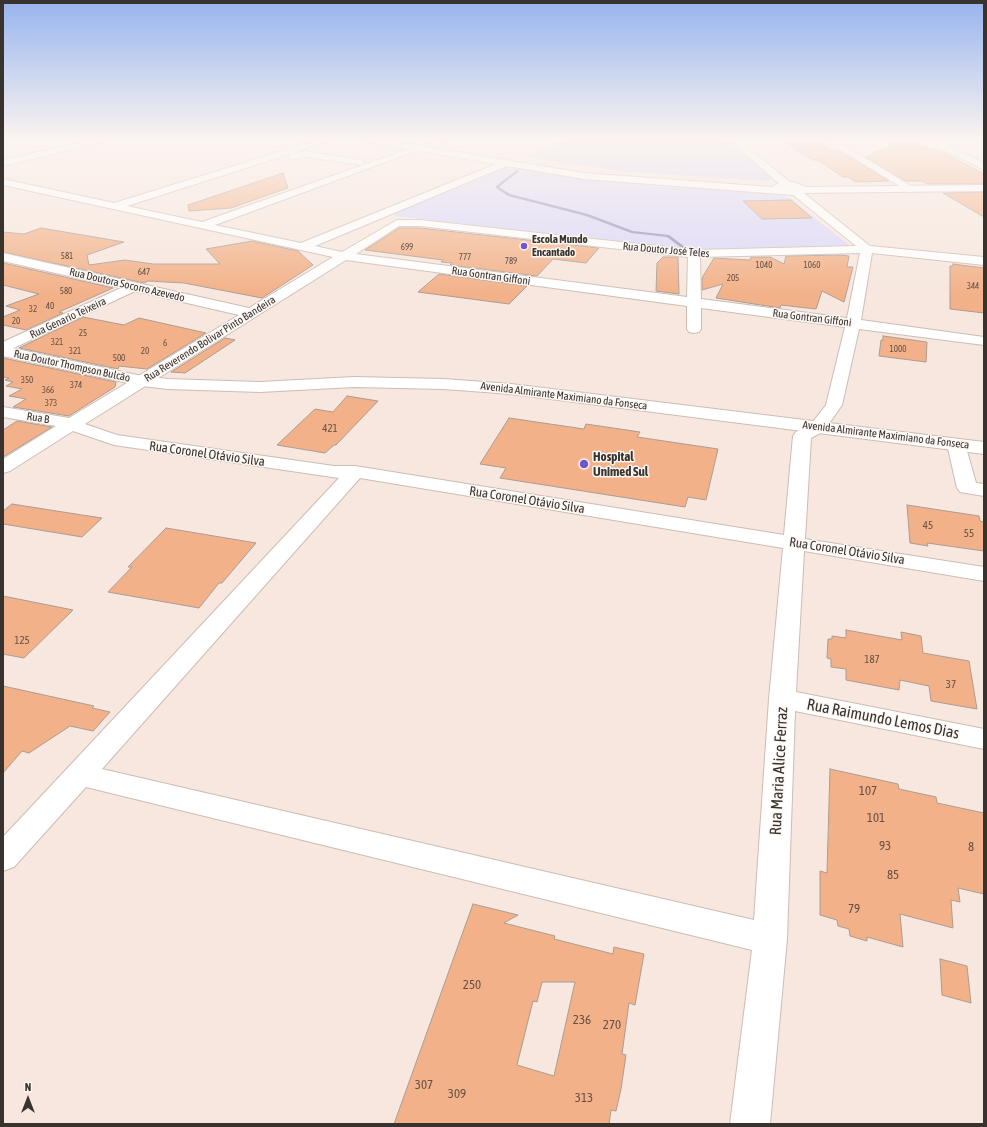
<!DOCTYPE html>
<meta charset="utf-8">
<style>
body{margin:0}
#map{position:relative;width:987px;height:1127px;overflow:hidden;background:#f7e7de;font-family:"Asap Condensed",sans-serif}
canvas{display:block}
.frame{position:absolute;inset:0;border:4px solid #38332f;pointer-events:none}
.north{position:absolute;left:8px;top:1079px;width:40px;height:40px;-webkit-text-stroke:3px #fdf7f3;paint-order:stroke;rotate:0deg;font-size:11px;font-weight:700;line-height:16px;text-align:center;color:#38332f}
.north::after{content:'';display:block;margin:auto;width:14px;height:18px;background:#38332f;clip-path:polygon(50% 0,100% 100%,50% 72%,0 100%)}
</style>
<div id="map">
<canvas width="987" height="1127"></canvas>
<div class="frame"></div>
<div class="north">N</div>
</div>
<script>
const ctx = document.querySelector('canvas').getContext('2d');
ctx.lineJoin = 'round';
function fill(path, color) {
  ctx.fillStyle = color;
  ctx.fill(path, 'evenodd');
}
function poly(rows) {
  const path = new Path2D();
  for (const r of rows) {
    path.moveTo(r[0], r[1]);
    for (let i = 2; i < r.length; i += 2) path.lineTo(r[i], r[i + 1]);
  }
  return path;
}
function strokePath(path, color, width, dash) {
  ctx.strokeStyle = color;
  ctx.lineWidth = width;
  ctx.lineCap = dash ? 'butt' : 'round';
  ctx.setLineDash(dash || []);
  ctx.stroke(path);
}
function label(font, color, halo, rows, align = 'center') {
  ctx.font = font + ' "Asap Condensed",sans-serif';
  ctx.lineWidth = 3;
  ctx.setLineDash([]);
  ctx.textBaseline = 'middle';
  ctx.strokeStyle = halo;
  ctx.fillStyle = color;
  for (const [text, x, y, turn = 0] of rows) {
    ctx.save();
    ctx.translate(x, y);
    ctx.rotate((+turn || 0) * Math.PI / 180);
    ctx.textAlign = isNaN(turn) ? turn : align;
    if (halo) ctx.strokeText(text, 0, 0);
    ctx.fillText(text, 0, 0);
    ctx.restore();
  }
}
fill(poly([
 [567,139,725,139,771,177,770,180,765,181,618,171,524,157],
 [503,166,587,179,652,186,783,193,849,245,690,250,396,216,393,213]
]), '#dad7f9');
fill(poly([
 [517,170,519,171,499,187,510,194,588,214,633,231,669,235,685,247,682,248,667,237,631,233,586,216,508,196,496,188,496,186,517,170]
]), '#968dba');
const building = poly([
 [781,139,812,139,832,150,838,150,889,181,856,182,848,177,843,177,818,160,812,160,781,139],
 [895,139,910,139,922,147,939,150,984,174,984,184,928,184,922,181,906,181,866,157,888,147,895,139],
 [283,173,288,188,231,208,189,211,188,205,283,173],
 [984,192,984,217,943,193,984,192],
 [791,200,812,218,762,219,743,201,791,200],
 [41,228,124,242,87,255,89,265,125,260,153,264,220,264,206,249,252,241,298,251,313,265,262,298,184,283,148,281,144,283,3,252,3,232,24,234,41,228],
 [399,228,420,228,599,248,586,263,553,259,537,276,450,265,452,263,441,262,443,260,365,250,399,228],
 [840,255,849,256,847,267,853,267,844,302,822,291,816,309,781,305,780,308,716,298,723,284,702,290,702,278,714,258,750,260,751,257,770,257,784,264,786,256,840,255],
 [663,257,678,257,679,294,656,291,657,263,663,257],
 [3,263,113,288,59,312,63,313,26,330,3,325,3,317,20,310,6,306,39,294,3,285,3,263],
 [953,264,984,268,984,313,950,309,950,266,953,266,953,264],
 [439,274,527,286,509,304,418,292,439,274],
 [83,317,124,325,139,318,206,333,147,369,119,366,118,369,19,348,83,317],
 [883,336,927,342,926,362,879,356,881,340,883,340,883,336],
 [225,338,235,340,185,373,171,372,225,338],
 [3,358,116,382,115,387,69,416,13,407,26,399,9,396,22,389,6,386,13,382,5,380,9,378,3,377,3,358],
 [347,396,378,401,336,445,334,445,325,453,277,445,315,409,333,412,347,396],
 [509,418,584,429,586,424,640,432,637,437,718,449,706,500,688,497,685,507,500,478,506,468,480,464,509,418],
 [17,421,52,427,3,457,3,430,17,421],
 [12,504,82,515,102,518,82,537,3,524,3,511,12,504],
 [907,505,979,516,980,521,984,522,984,551,927,543,928,546,910,543,907,505],
 [166,528,256,543,222,583,219,583,199,608,108,592,132,567,128,567,166,528],
 [3,596,73,610,24,658,3,654,3,596],
 [846,630,902,640,901,632,921,636,923,653,969,661,977,709,931,701,929,686,900,680,899,690,846,680,846,669,831,667,831,659,827,658,828,639,832,639,832,636,846,638,846,630],
 [3,686,94,706,92,708,110,712,93,731,70,726,29,753,22,751,3,773,3,686],
 [830,769,898,784,899,789,936,797,937,803,984,813,984,894,958,888,960,902,951,900,953,928,900,914,903,947,867,937,867,941,850,936,849,929,838,926,837,920,820,915,820,871,827,873,830,769],
 [473,904,518,915,504,923,555,936,554,939,613,954,614,947,644,954,635,1005,629,1003,622,1054,626,1055,621,1089,616,1111,611,1110,609,1124,394,1124,473,904],
 [542,982,575,982,554,1076,517,1065,533,1001,537,1002,542,982],
 [940,959,967,966,971,1003,942,995,940,959]
]);
fill(building, '#f2b188');
strokePath(building, '#aa9c93', 1);
const minor = poly([
 [96,139,109,139,108,141,3,166,3,160,96,139],
 [321,139,333,139,291,154,306,151,360,160,363,161,363,165,417,146,420,145,424,148,215,225,301,243,506,160,509,161,509,165,315,246,342,252,397,220,420,220,694,250,856,246,792,194,791,192,792,190,796,189,800,190,870,246,984,257,984,265,872,253,861,320,984,337,984,345,859,329,842,405,824,431,811,438,805,539,984,567,984,581,804,551,796,692,984,729,984,749,795,711,787,939,770,1124,730,1124,752,950,86,787,14,867,3,871,3,837,339,478,114,445,73,431,10,471,3,473,3,459,56,426,3,417,3,407,69,418,239,315,135,291,3,353,3,342,121,288,3,261,3,253,249,308,333,257,3,185,3,179,114,203,321,139],
 [290,154,290,158,293,159,306,157,363,165,202,222,127,206,290,154],
 [399,226,420,226,688,257,687,297,356,254,399,226],
 [860,253,847,318,701,299,700,257,860,253],
 [346,260,687,306,687,329,689,332,694,333,699,332,701,329,701,308,845,327,826,405,812,423,796,432,793,436,784,535,355,466,334,466,117,435,85,424,346,260],
 [360,478,783,548,769,699,754,920,102,769,360,478],
 [440,139,451,139,432,147,428,144,440,139],
 [728,139,737,139,791,183,792,185,791,187,783,187,728,139],
 [824,139,833,139,916,189,911,192,907,191,824,139],
 [911,139,921,139,948,145,949,147,945,150,923,146,911,139],
 [956,439,962,440,965,444,976,483,984,484,984,496,960,492,957,488,947,444,950,440,956,439]
]);
const major = poly([
 [362,139,379,139,584,173,772,187,781,182,794,182,806,187,984,185,984,191,802,193,793,195,584,179,366,142,362,139],
 [924,139,934,139,984,163,984,170,924,139],
 [3,346,142,376,168,379,260,382,354,377,444,379,511,384,984,442,984,454,511,394,444,389,354,387,260,392,168,389,142,386,3,356,3,346]
]);
strokePath(minor, '#ccbdb4', 2);
strokePath(major, '#ccbdb4', 2);
fill(minor, '#fff');
fill(major, '#fff');
const sky = ctx.createLinearGradient(0, 0, 0, 296);
sky.addColorStop(0, '#97b4ee');
sky.addColorStop(0.47, '#fbf4f0');
sky.addColorStop(1, '#fbf4f000');
ctx.fillStyle = sky;
ctx.fillRect(0, 0, 987, 296);
for (const [x, y, r, color] of [
 [524,246,4,"#7254cd"],
 [584,464,5,"#7254cd"]
]) {
  const dot = new Path2D();
  dot.arc(x, y, r, 0, 2 * Math.PI);
  ctx.fillStyle = color;
  ctx.fill(dot);
  strokePath(dot, '#fdf7f3', 1.5);
}
label('9px', '#665245', null, [
 ["699",407,247],
 ["581",67,256],
 ["777",465,257],
 ["789",511,261],
 ["1040",764,265],
 ["1060",812,265],
 ["647",144,272],
 ["205",733,278],
 ["344",973,286],
 ["580",66,291],
 ["40",50,306],
 ["32",33,309],
 ["20",16,321],
 ["25",83,333],
 ["321",57,342],
 ["6",165,343],
 ["1000",898,349],
 ["321",75,351],
 ["20",145,351],
 ["500",119,358],
 ["350",27,380],
 ["374",76,385],
 ["366",48,390],
 ["373",51,403]
]);
label('bold 11px', '#38332f', '#fdf7f3', [
 ["Escola Mundo",532,240],
 ["Encantado",532,253]
], 'left');
label('11px', '#38332f', '#fdf7f3', [
 ["Rua Doutor José Teles",666,250,5],
 ["Rua Gontran Giffoni",491,276,8],
 ["Rua Doutora Socorro Azevedo",127,285,13],
 ["Rua Genario Teixeira",68,318,-25],
 ["Rua Gontran Giffoni",812,318,7],
 ["Rua Reverendo Bolivar Pinto Bandeira",210,339,-32],
 ["Rua Doutor Thompson Bulcão",72,366,12],
 ["Avenida Almirante Maximiano da Fonseca",564,396,7],
 ["Rua B",38,418,9],
 ["Avenida Almirante Maximiano da Fonseca",886,435,7]
]);
label('11px', '#665245', null, [
 ["421",330,429],
 ["45",928,526],
 ["55",969,534],
 ["125",22,641],
 ["187",872,660],
 ["37",951,685]
]);
label('13px', '#38332f', '#fdf7f3', [
 ["Rua Coronel Otávio Silva",207,454,8],
 ["Rua Coronel Otávio Silva",527,500,9],
 ["Rua Coronel Otávio Silva",847,551,9]
]);
label('bold 13px', '#38332f', '#fdf7f3', [
 ["Hospital",593,457],
 ["Unimed Sul",593,472]
], 'left');
label('13px', '#665245', null, [
 ["107",868,791],
 ["101",876,818],
 ["93",885,846],
 ["8",971,847],
 ["85",893,875],
 ["79",854,909],
 ["250",472,985],
 ["236",582,1020],
 ["270",612,1025],
 ["307",424,1085],
 ["309",457,1094],
 ["313",584,1098]
]);
label('16px', '#38332f', '#fdf7f3', [
 ["Rua Raimundo Lemos Dias",883,719,11],
 ["Rua Maria Alice Ferraz",779,771,-87]
]);
</script>
